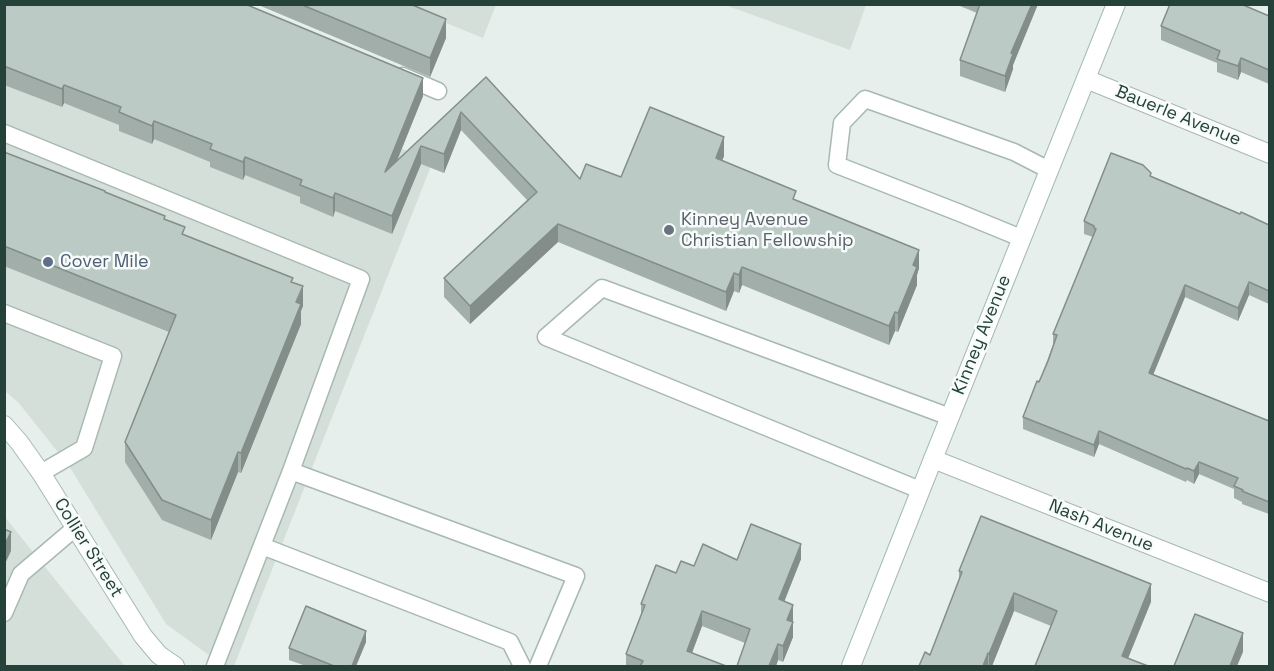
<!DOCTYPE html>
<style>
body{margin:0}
#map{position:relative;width:1274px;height:671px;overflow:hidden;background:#e6efeb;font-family:"Space Grotesk",sans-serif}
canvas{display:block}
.frame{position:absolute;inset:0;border:6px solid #24423a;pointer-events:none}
</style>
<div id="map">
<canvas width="1274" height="671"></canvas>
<div class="frame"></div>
</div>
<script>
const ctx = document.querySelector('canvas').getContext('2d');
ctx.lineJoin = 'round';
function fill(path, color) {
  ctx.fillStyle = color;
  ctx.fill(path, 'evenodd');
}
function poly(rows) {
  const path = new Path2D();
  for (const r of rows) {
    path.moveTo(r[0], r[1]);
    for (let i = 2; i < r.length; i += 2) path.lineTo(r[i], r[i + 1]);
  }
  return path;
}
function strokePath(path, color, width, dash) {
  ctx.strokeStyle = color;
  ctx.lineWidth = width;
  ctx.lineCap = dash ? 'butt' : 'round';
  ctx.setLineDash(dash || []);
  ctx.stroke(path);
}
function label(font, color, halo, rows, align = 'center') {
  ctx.font = font + ' "Space Grotesk",sans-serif';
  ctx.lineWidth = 5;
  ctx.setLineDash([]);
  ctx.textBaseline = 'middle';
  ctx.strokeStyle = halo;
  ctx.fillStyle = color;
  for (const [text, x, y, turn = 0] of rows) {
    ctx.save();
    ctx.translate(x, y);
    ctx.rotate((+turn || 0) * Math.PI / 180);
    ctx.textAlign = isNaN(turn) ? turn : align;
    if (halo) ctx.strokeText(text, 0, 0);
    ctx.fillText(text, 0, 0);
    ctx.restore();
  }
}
fill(poly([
 [4,5,42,5,433,161,234,666,224,666,166,624,69,466,18,402,5,391],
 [402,5,496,5,483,38],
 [725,5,866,5,850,50],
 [4,516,124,665,126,666,5,666]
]), '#d4dfda');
const lane = poly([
 [403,76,438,91],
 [4,133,361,279,291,471,215,666],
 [1021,238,960,213,837,165,842,123,865,99,1014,152,1049,170],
 [4,313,113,356,84,448,41,473],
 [291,471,576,576,538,666],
 [920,490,546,337,602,288,950,417],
 [262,546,510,642,522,666],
 [4,613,21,574,75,528]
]);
const street = poly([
 [1086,79,1270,154],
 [933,459,1270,593]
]);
const secondary = poly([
 [4,425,19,442,41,473,143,636,159,655,175,666],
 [851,666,933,459,1116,4]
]);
strokePath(lane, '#a8b8b2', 19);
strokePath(street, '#a8b8b2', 20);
strokePath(secondary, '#a4bbb3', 20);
strokePath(lane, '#fff', 16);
strokePath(street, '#fff', 18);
strokePath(secondary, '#fff', 18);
fill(poly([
 [4,4,423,96,397,161,486,77,580,179,621,177,724,156,722,160,919,268,917,275,917,285,898,332,895,331,889,345,742,285,739,293,734,291,726,311,558,242,470,324,444,297,444,278,527,200,461,130,444,173,421,164,392,234,335,211,333,217,300,203,300,197,245,175,243,180,210,167,210,162,154,139,152,144,119,131,119,125,64,103,62,107,4,85],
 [256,4,418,4,417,7,446,38,430,77],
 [955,4,1038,4,1013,65,1013,69,1005,92,960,76,960,60,977,13],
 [1269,16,1269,84,1241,72,1238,80,1217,72,1217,63,1161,40,1161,26],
 [4,152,105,192,165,220,185,235,293,282,303,306,301,311,301,324,241,473,238,472,211,540,162,520,125,462,125,442,169,332,4,266],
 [1151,176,1240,214,1269,225,1269,304,1249,295,1238,321,1185,297,1153,374,1269,421,1269,514,1242,504,1242,502,1234,498,1234,489,1199,474,1194,484,1187,480,1186,482,1099,444,1094,457,1023,429,1023,417,1039,382,1053,345,1053,334,1093,237,1084,234,1084,221],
 [801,559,784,601,793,620,793,637,783,662,778,660,776,666,737,666,745,643,702,626,692,653,726,666,626,666,626,654,641,617,641,604,676,573,694,566,737,560],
 [959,571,1151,602,1051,626,1014,611,992,666,919,666,930,655,959,580],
 [366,642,356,666,306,666,289,660,289,648]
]), '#a1aea9');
fill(poly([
 [1032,4,1038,4,1013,65,1013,69,1005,92,1005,76,1011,53],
 [446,19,446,38,430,77,430,58],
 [1241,58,1241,72,1238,80,1238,66],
 [423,78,423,96,385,190,385,172],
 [64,85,64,103,62,107,62,89],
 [461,112,461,130,444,173,444,154],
 [154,121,154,139,152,144,152,126],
 [724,137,724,156,716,176,716,158],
 [421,146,421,164,392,234,392,216],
 [245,157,245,175,243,180,243,162],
 [335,193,335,211,333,217,333,198],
 [558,224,558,242,470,324,470,306],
 [919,250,919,268,917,275,917,285,898,332,898,313,913,265],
 [742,267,742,285,739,293,739,275],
 [734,273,734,291,726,311,726,292],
 [1249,282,1249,295,1238,321,1238,308],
 [1185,285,1185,297,1149,385,1149,373],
 [303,286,303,306,301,311,301,324,241,473,241,453],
 [895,312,895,331,889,345,889,326],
 [1099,431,1099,444,1094,457,1094,445],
 [238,452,238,472,211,540,211,520],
 [1199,462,1199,474,1194,484,1194,471],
 [11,532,11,551,4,566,4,546],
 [801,544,801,559,779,615,779,599],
 [1151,584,1151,602,1125,666,1122,656],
 [1014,593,1014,611,992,666,989,666,989,654],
 [793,605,793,620,787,635,787,620],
 [702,611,702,626,687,666,687,651],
 [793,622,793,637,783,662,783,646],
 [366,631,366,642,356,666,352,666],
 [1243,633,1243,652,1237,666,1230,666],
 [778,644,778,660,776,666,769,666],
 [988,653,988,666,983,666]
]), '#838d89');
const building = poly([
 [4,4,245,4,423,78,385,172,486,77,580,179,586,164,621,177,650,107,724,137,716,158,796,191,793,199,919,250,913,265,917,267,898,313,895,312,889,326,742,267,739,275,734,273,726,292,558,224,470,306,444,278,537,192,461,112,444,154,421,146,392,216,335,193,333,198,300,185,302,180,245,157,243,162,210,149,212,144,154,121,152,126,119,112,121,107,64,85,62,89,4,66,4,4],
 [300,4,410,4,446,19,430,58,300,4],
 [980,4,1032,4,1011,53,1013,54,1005,76,960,60,980,4],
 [1170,4,1241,4,1269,16,1269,70,1241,58,1238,66,1217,59,1220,51,1161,26,1170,4],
 [4,152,105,191,105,192,165,216,164,219,185,227,182,234,293,278,291,282,303,286,296,302,301,304,241,453,238,452,211,520,162,500,125,442,176,315,4,246,4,152],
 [1111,153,1143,165,1151,173,1150,176,1240,214,1241,212,1269,225,1269,291,1249,282,1238,308,1185,285,1149,373,1269,421,1269,502,1242,491,1243,490,1234,486,1238,478,1199,462,1194,471,1187,468,1186,469,1099,431,1094,445,1023,417,1037,381,1039,382,1048,361,1057,335,1053,334,1096,229,1094,228,1094,226,1084,221,1111,153],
 [981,516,1151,584,1122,656,1148,666,1035,666,1057,611,1014,593,989,654,988,653,983,666,919,666,925,652,930,655,962,572,959,571,981,516],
 [751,524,801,544,779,599,793,605,787,620,793,622,783,646,778,644,769,666,737,666,750,629,702,611,687,651,726,666,640,666,643,661,626,654,645,605,641,604,656,565,676,573,681,561,694,566,703,544,737,560,751,524],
 [4,529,11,532,4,546,4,529],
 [306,606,366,631,352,666,334,666,289,648,306,606],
 [1195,614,1243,633,1230,666,1174,666,1195,614]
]);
fill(building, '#bbcac4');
strokePath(building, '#838d89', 1.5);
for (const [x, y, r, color] of [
 [669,230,6,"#6b7280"],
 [48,262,6,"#5c6f8a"]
]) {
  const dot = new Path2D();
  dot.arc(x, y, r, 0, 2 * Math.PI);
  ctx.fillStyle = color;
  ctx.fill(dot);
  strokePath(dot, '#f7fbf9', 2);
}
label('18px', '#24423a', '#f7fbf9', [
 ["Bauerle Avenue",1178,116,22],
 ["Kinney Avenue",982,335,-68],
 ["Nash Avenue",1101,526,22],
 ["Collier Street",88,548,58]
]);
label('18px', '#5b616d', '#f7fbf9', [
 ["Kinney Avenue",681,220],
 ["Christian Fellowship",681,241]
], 'left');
label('18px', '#4e5e75', '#f7fbf9', [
 ["Cover Mile",60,262]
], 'left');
</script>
